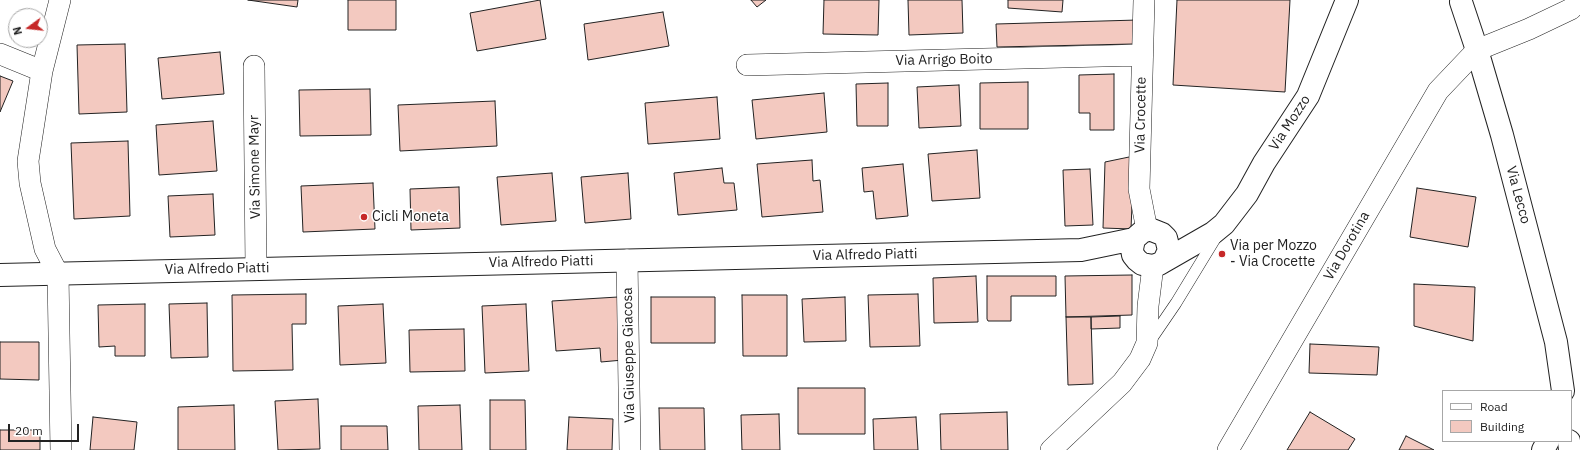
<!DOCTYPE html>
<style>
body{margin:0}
#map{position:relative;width:1580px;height:450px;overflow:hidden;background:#fff;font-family:"IBM Plex Sans",sans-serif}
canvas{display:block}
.legend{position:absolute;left:1442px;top:390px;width:130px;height:52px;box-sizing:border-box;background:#fff;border:1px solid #a7a7a7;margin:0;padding:5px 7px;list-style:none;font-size:12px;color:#222}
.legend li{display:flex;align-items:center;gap:8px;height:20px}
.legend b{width:20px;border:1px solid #a7a7a7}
.north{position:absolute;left:8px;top:8px;width:40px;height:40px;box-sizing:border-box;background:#fff;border:1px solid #a7a7a7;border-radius:50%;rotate:255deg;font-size:11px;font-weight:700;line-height:16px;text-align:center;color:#222}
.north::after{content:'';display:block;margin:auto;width:14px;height:18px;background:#c62828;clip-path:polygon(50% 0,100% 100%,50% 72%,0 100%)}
.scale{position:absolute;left:8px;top:424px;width:71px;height:18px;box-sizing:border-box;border:2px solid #222;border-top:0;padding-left:5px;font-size:12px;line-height:14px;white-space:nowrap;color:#222;-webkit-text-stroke:3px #fff;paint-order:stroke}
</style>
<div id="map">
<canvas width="1580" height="450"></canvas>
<ul class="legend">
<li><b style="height:5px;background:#fff"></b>Road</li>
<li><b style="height:11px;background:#f3c9c0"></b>Building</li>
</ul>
<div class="north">N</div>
<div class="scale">20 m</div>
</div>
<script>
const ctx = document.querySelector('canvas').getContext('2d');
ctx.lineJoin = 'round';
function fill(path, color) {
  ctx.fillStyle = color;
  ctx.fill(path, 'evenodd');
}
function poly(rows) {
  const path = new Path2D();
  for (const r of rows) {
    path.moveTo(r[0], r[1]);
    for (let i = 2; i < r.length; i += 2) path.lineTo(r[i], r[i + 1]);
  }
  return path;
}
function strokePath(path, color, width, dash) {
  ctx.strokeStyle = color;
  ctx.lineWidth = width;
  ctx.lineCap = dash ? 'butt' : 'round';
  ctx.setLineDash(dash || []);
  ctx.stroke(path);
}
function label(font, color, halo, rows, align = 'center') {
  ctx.font = font + ' "IBM Plex Sans",sans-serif';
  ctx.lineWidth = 3;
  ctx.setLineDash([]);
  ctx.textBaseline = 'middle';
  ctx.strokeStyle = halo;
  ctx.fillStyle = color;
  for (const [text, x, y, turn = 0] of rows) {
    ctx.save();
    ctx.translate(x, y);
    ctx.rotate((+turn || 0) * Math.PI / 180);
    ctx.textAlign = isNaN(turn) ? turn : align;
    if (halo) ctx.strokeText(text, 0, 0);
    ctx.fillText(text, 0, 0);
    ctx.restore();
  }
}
const building = poly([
 [248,0,298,0,297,7,248,0],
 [348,0,396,0,396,30,348,30,348,0],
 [540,0,546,39,477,51,470,13,540,0],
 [751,0,766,0,757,7,751,0],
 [824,0,879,0,878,35,823,34,824,0],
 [908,0,962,0,963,33,909,35,908,0],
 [1008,0,1063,0,1062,12,1008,8,1008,0],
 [1177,0,1290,0,1285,92,1173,85,1177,0],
 [663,12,669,46,588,60,584,24,663,12],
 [1138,20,1133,44,997,47,996,24,1138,20],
 [125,44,127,112,79,114,77,45,125,44],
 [220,52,224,94,162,99,158,58,220,52],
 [1114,74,1114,130,1090,130,1090,113,1079,113,1079,75,1114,74],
 [0,76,13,81,0,112,0,76],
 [1028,82,1028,129,980,129,980,83,1028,82],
 [888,83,888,126,857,126,856,84,888,83],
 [959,85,961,126,919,128,917,87,959,85],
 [370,89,371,135,300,136,299,90,370,89],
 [824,93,827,132,756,139,752,100,824,93],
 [717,97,720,139,648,144,645,103,717,97],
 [495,101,497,146,400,151,398,105,495,101],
 [213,121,217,171,159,175,156,125,213,121],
 [128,141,130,216,74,219,71,143,128,141],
 [977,150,980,198,932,201,928,154,977,150],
 [1134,156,1131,229,1103,228,1105,162,1134,156],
 [812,160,813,181,820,180,823,212,762,217,757,164,812,160],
 [903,164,908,216,876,219,873,191,864,192,862,168,903,164],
 [722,168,724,183,734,183,737,210,678,215,674,173,722,168],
 [1090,169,1093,225,1065,226,1063,170,1090,169],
 [552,173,556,221,501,225,497,177,552,173],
 [628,173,631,219,585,223,581,177,628,173],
 [373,183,375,229,303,232,301,186,373,183],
 [459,187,460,228,411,230,410,189,459,187],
 [1417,188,1476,197,1468,247,1410,237,1417,188],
 [213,194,215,235,170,237,168,196,213,194],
 [1132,275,1132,315,1066,317,1065,276,1132,275],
 [976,276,978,322,934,323,933,278,976,276],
 [987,276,1056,276,1056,296,1011,296,1011,321,988,321,987,319,987,276],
 [1414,284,1475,287,1473,341,1414,326,1414,284],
 [306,294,306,324,292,324,293,370,233,371,232,295,306,294],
 [918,294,920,346,870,347,868,295,918,294],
 [742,295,787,295,787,356,743,356,742,295],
 [618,297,623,360,601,362,600,348,556,351,552,301,618,297],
 [651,297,715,297,715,343,651,343,651,297],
 [845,297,846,341,804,342,802,299,845,297],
 [207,303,208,357,171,358,169,304,207,303],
 [145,304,145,356,115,356,115,346,99,347,98,305,145,304],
 [383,304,386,363,340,365,338,306,383,304],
 [526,304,529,371,485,373,482,306,526,304],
 [1120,316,1120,328,1091,329,1091,317,1120,316],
 [1066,317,1091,317,1093,384,1068,385,1066,317],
 [464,329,465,371,410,372,409,330,464,329],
 [0,342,39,342,39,380,0,379,0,342],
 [1310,344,1379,347,1377,375,1309,373,1310,344],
 [798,388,865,388,865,434,798,434,798,388],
 [318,399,320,449,278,450,275,401,318,399],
 [490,400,525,400,526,450,490,450,490,400],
 [234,405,235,450,178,450,178,407,234,405],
 [460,405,462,450,419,450,418,406,460,405],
 [659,408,704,408,705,450,660,450,659,408],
 [1007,412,1008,450,941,450,940,414,1007,412],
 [1310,412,1355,439,1348,450,1287,450,1310,412],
 [779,414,780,450,742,450,741,415,779,414],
 [93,417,137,422,134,450,90,450,93,417],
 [569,417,613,419,612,450,567,450,569,417],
 [916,417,918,450,874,450,873,419,916,417],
 [341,426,387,426,388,450,341,450,341,426],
 [0,430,40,430,40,450,0,450,0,430],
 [1406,436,1434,450,1399,450,1406,436]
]);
fill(building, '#f3c9c0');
strokePath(building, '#222', 1);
const service = poly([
 [1150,341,1176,303,1218,234]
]);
const minor = poly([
 [60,0,42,71,28,161,30,183,45,249,58,274,61,450],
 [1144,0,1139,189,1147,230],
 [0,54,42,71],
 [747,65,1142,55],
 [254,66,256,268],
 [627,260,630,450],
 [1051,450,1122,383,1140,359,1147,343,1148,306,1153,266],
 [1228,450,1438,91,1477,50,1529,29,1571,9,1579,0]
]);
const tertiary = poly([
 [1159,264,1164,261,1169,250,1166,238,1162,234,1152,230,1147,230,1142,232,1134,239,1132,249,1133,255,1137,260,1142,264,1153,266,1159,264,1213,233,1224,224,1247,194,1264,163,1308,96,1347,0],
 [0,275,1081,250,1134,239]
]);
const secondary = poly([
 [1461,2,1477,50,1502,135,1556,342,1563,391],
 [1569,441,1570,450]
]);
const trunk = poly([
 [1543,450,1548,441]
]);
strokePath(service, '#222', 12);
strokePath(minor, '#222', 22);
strokePath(tertiary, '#222', 24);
strokePath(secondary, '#222', 24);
strokePath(trunk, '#222', 24);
strokePath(service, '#fff', 11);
strokePath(minor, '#fff', 21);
strokePath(tertiary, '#fff', 22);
strokePath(secondary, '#fff', 22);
strokePath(trunk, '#fff', 22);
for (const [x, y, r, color] of [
 [364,217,4,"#c62828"],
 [1222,254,4,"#c62828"]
]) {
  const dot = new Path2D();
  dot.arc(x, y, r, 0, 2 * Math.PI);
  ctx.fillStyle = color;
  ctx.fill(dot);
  strokePath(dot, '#fff', 1.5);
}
label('14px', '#222', '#fff', [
 ["Via Arrigo Boito",944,60,-1],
 ["Via Crocette",1141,115,-89],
 ["Via Mozzo",1290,123,-57],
 ["Via Simone Mayr",255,167,-91],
 ["Via Lecco",1518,195,75],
 ["Via Dorotina",1347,246,-60],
 ["Via Alfredo Piatti",865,255,-1],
 ["Via Alfredo Piatti",541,262,-1],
 ["Via Alfredo Piatti",217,269,-1],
 ["Via Giuseppe Giacosa",629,355,-91]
]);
label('14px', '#222', '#fff', [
 ["Cicli Moneta",372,217],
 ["Via per Mozzo",1230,246],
 ["- Via Crocette",1230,262]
], 'left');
</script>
